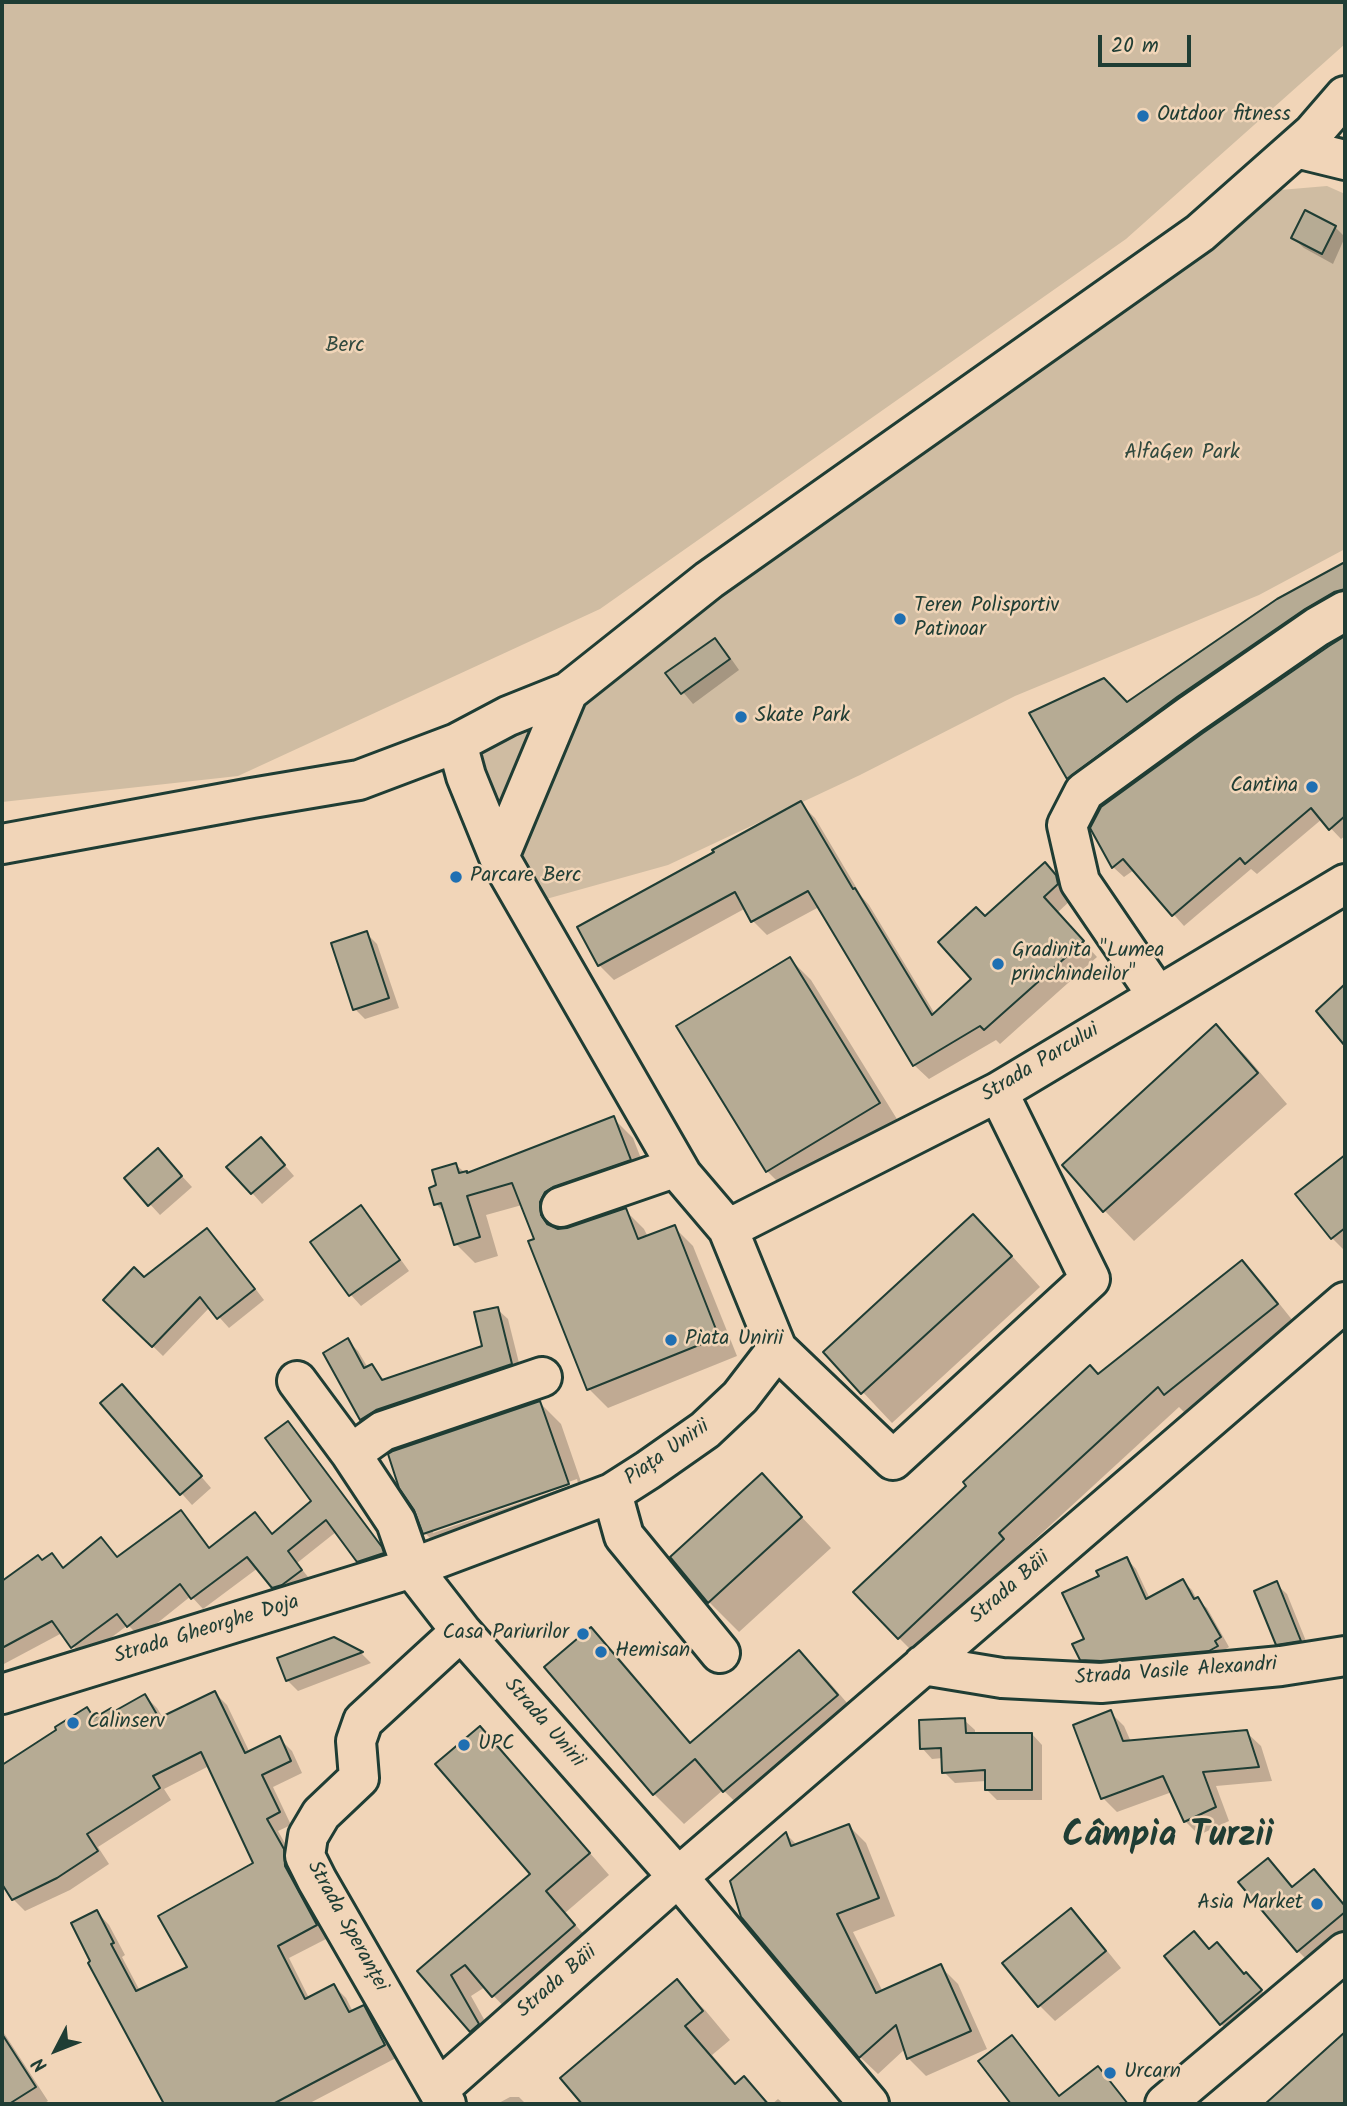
<!DOCTYPE html>
<meta charset="utf-8">
<style>
body{margin:0}
#map{position:relative;width:1347px;height:2106px;overflow:hidden;background:#f1d5b8;font-family:Kalam,sans-serif}
canvas{display:block}
.frame{position:absolute;inset:0;border:4px solid #1f3d34;pointer-events:none}
.north{position:absolute;left:21px;top:2015px;width:70px;height:70px;-webkit-text-stroke:5px #f1d5b8;paint-order:stroke;rotate:228deg;font-size:19px;font-weight:700;line-height:28px;text-align:center;color:#1f3d34}
.north::after{content:'';display:block;margin:auto;width:24px;height:32px;background:#1f3d34;clip-path:polygon(50% 0,100% 100%,50% 72%,0 100%)}
.scale{position:absolute;left:1098px;top:35px;width:93px;height:32px;box-sizing:border-box;border:4px solid #1f3d34;border-top:0;padding-left:9px;font-size:21px;line-height:24px;white-space:nowrap;color:#1f3d34;-webkit-text-stroke:5px #f1d5b8;paint-order:stroke}
</style>
<div id="map">
<canvas width="1347" height="2106"></canvas>
<div class="frame"></div>
<div class="north">N</div>
<div class="scale">20 m</div>
</div>
<script>
const ctx = document.querySelector('canvas').getContext('2d');
ctx.lineJoin = 'round';
function fill(path, color) {
  ctx.fillStyle = color;
  ctx.fill(path, 'evenodd');
}
function poly(rows) {
  const path = new Path2D();
  for (const r of rows) {
    path.moveTo(r[0], r[1]);
    for (let i = 2; i < r.length; i += 2) path.lineTo(r[i], r[i + 1]);
  }
  return path;
}
function strokePath(path, color, width, dash) {
  ctx.strokeStyle = color;
  ctx.lineWidth = width;
  ctx.lineCap = dash ? 'butt' : 'round';
  ctx.setLineDash(dash || []);
  ctx.stroke(path);
}
function label(font, color, halo, rows, align = 'center') {
  ctx.font = font + ' Kalam,sans-serif';
  ctx.lineWidth = 5;
  ctx.setLineDash([]);
  ctx.textBaseline = 'middle';
  ctx.strokeStyle = halo;
  ctx.fillStyle = color;
  for (const [text, x, y, turn = 0] of rows) {
    ctx.save();
    ctx.translate(x, y);
    ctx.rotate((+turn || 0) * Math.PI / 180);
    ctx.textAlign = isNaN(turn) ? turn : align;
    if (halo) ctx.strokeText(text, 0, 0);
    ctx.fillText(text, 0, 0);
    ctx.restore();
  }
}
fill(poly([
 [2,2,1345,2,1345,44,1126,239,600,609,238,776,2,802],
 [1327,186,1345,194,1345,549,1259,595,1015,696,860,775,668,865,539,901,518,840,584,690,1280,190],
 [523,726,530,735,510,808,497,807,471,754]
]), '#cfbca2');
fill(poly([
 [1306,212,1335,227,1345,237,1333,264,1304,248,1293,238],
 [1345,564,1345,603,1079,789,1069,778,1127,704,1278,601],
 [1345,638,1345,836,1341,839,1322,819,1257,874,1251,869,1184,926,1134,870,1124,877,1113,867,1330,647],
 [715,640,725,650,739,670,693,704,668,674],
 [801,804,815,818,862,897,869,905,935,1014,974,979,985,918,1045,865,1070,891,1072,899,1057,913,1097,957,1000,1044,996,1040,929,1079,914,1065,819,907,767,935,753,921,746,908,614,980,599,965],
 [366,933,377,944,399,1008,365,1019,355,1009],
 [790,959,811,980,900,1124,788,1192,767,1171],
 [1216,1026,1246,1056,1287,1104,1134,1241,1105,1211,1064,1165],
 [614,1119,633,1138,649,1179,558,1222,559,1230,568,1230,625,1210,644,1229,648,1237,674,1227,693,1246,737,1356,608,1408,589,1389,522,1205,486,1215,498,1256,475,1263,456,1244,447,1215,436,1204,438,1186,456,1165,468,1175],
 [271,1149,294,1176,262,1204,229,1167],
 [1345,1157,1345,1251,1332,1238,1298,1194],
 [168,1161,192,1187,160,1215,126,1178],
 [360,1207,371,1218,409,1271,361,1306,351,1295,312,1242],
 [207,1230,218,1240,264,1300,229,1328,210,1307,163,1356,105,1300,144,1279],
 [1003,1246,1040,1287,892,1423,825,1352],
 [1242,1262,1262,1282,1297,1326,1186,1414,1179,1407,1018,1555,1023,1560,919,1658,899,1638],
 [497,1309,508,1319,522,1375,372,1430,362,1419,325,1353,348,1341,358,1351,368,1368,372,1366,385,1381,484,1347],
 [133,1397,211,1488,192,1505,102,1404],
 [540,1403,561,1424,589,1505,446,1554,425,1533],
 [577,1479,578,1483,433,1533,433,1529],
 [288,1424,299,1435,392,1561,370,1572,358,1561,336,1532,297,1563,312,1582,284,1599,258,1568,203,1609,191,1596,140,1637,128,1625,84,1658,62,1633,2,1665,2,1583,43,1562,52,1555,65,1569,101,1539,118,1558,180,1512,192,1523,211,1549,255,1514,273,1535,314,1501],
 [762,1475,831,1548,739,1632,709,1602,672,1557],
 [1127,1559,1136,1569,1150,1599,1183,1581,1192,1590,1197,1600,1207,1608,1229,1647,1223,1651,1226,1656,1091,1669,1081,1659,1101,1577],
 [1276,1584,1287,1594,1310,1651,1288,1654,1277,1644],
 [591,1630,621,1660,692,1744,799,1652,829,1682,866,1725,754,1820,723,1790,684,1824,654,1794],
 [333,1638,362,1654,371,1663,298,1691,287,1680],
 [215,1693,227,1705,250,1753,279,1738,292,1751,302,1773,273,1787,291,1825,278,1831,296,1863,328,1938,289,1958,309,1998,334,1986,346,1998,353,2012,363,2007,376,2019,396,2058,308,2104,166,2104,90,1963,97,1912,109,1925,125,1955,122,1957,140,1991,189,1968,255,1864,209,1766,164,1789,171,1800,98,1847,109,1864,70,1890,25,1911,13,1899,2,1881,2,1767,59,1731,87,1709,97,1719,114,1714,145,1696,157,1708,163,1718],
 [1110,1712,1124,1726,1131,1742,1246,1732,1261,1746,1272,1781,1216,1786,1229,1821,1199,1835,1185,1821,1172,1792,1117,1812,1103,1798,1075,1726],
 [964,1720,975,1730,975,1734,1032,1734,1042,1745,1042,1800,997,1800,986,1789,986,1781,955,1783,944,1772,943,1758,932,1759,922,1748],
 [479,1728,500,1749,609,1875,565,1913,595,1947,514,2017,485,1987,471,1996,499,2046,493,2052,420,1971,533,1874],
 [849,1826,866,1843,895,1916,853,1932,883,1992,941,1967,958,1984,987,2049,926,2076,908,2058,905,2049,878,2074,860,2057,742,1917,786,1834,798,1846],
 [1267,1860,1293,1888,1314,1871,1345,1906,1345,1941,1314,1967,1298,1951],
 [1071,1910,1087,1926,1121,1968,1055,2021,1039,2005],
 [1210,1951,1256,1984,1271,2002,1232,2034,1221,2024],
 [676,1982,705,2010,730,2040,712,2055,737,2084,744,2078,770,2104,584,2104,562,2079],
 [2,2030,48,2101,43,2104,2,2104],
 [1345,2035,1345,2104,1267,2104],
 [1012,2038,1026,2052,1061,2097,1098,2068,1112,2083,1129,2104,1013,2104,980,2061],
 [510,2097,519,2097,526,2104,497,2104],
 [778,2099,784,2104,772,2104]
]), '#0003');
const building = poly([
 [1305,210,1336,226,1322,254,1291,238,1305,210],
 [1345,562,1345,589,1334,592,1305,609,1177,697,1067,779,1029,713,1104,678,1127,702,1277,599,1345,562],
 [1345,636,1345,816,1329,830,1311,808,1245,864,1240,858,1172,916,1123,859,1112,868,1090,828,1101,807,1203,733,1329,646,1345,636],
 [715,638,730,659,681,694,665,673,715,638],
 [801,801,853,889,855,888,932,1015,971,979,938,942,976,907,985,916,1045,862,1056,875,1058,884,1044,897,1084,941,984,1030,980,1026,913,1066,808,891,751,922,735,892,598,966,577,927,714,852,712,850,801,801],
 [367,931,389,998,353,1010,331,943,367,931],
 [790,957,880,1103,766,1172,676,1026,790,957],
 [1345,984,1345,1046,1316,1011,1345,984],
 [1216,1024,1258,1073,1103,1212,1062,1165,1216,1024],
 [614,1116,631,1160,553,1187,545,1192,540,1202,541,1215,547,1224,558,1229,567,1228,626,1208,638,1239,675,1225,719,1337,587,1390,528,1241,534,1239,512,1183,467,1196,480,1237,454,1245,441,1203,434,1205,429,1188,436,1185,432,1170,456,1163,459,1173,467,1171,467,1173,614,1116],
 [261,1137,285,1165,251,1194,226,1167,261,1137],
 [158,1148,182,1176,148,1206,124,1178,158,1148],
 [1345,1155,1345,1228,1331,1239,1295,1194,1345,1155],
 [361,1205,400,1260,349,1296,310,1242,361,1205],
 [973,1214,1012,1256,861,1394,823,1352,973,1214],
 [207,1228,255,1289,217,1319,200,1297,152,1347,103,1300,134,1267,144,1277,207,1228],
 [1242,1260,1278,1304,1164,1395,1158,1387,999,1533,1004,1539,898,1639,853,1592,966,1486,963,1482,1090,1365,1098,1374,1242,1260],
 [498,1307,512,1364,376,1410,360,1420,323,1353,348,1338,364,1368,372,1364,382,1380,482,1346,474,1312,498,1307],
 [122,1384,202,1476,180,1495,100,1403,122,1384],
 [540,1401,569,1484,423,1534,414,1510,399,1488,388,1454,393,1451,540,1401],
 [288,1421,382,1547,384,1553,357,1562,326,1520,288,1551,302,1570,282,1585,272,1588,247,1557,191,1599,180,1584,127,1627,117,1614,71,1648,52,1621,2,1648,2,1581,38,1555,42,1560,52,1553,63,1568,101,1537,117,1557,181,1510,209,1548,255,1512,272,1534,311,1501,265,1438,288,1421],
 [762,1473,802,1517,708,1603,670,1557,762,1473],
 [1127,1557,1146,1599,1183,1579,1194,1599,1198,1597,1221,1637,1215,1641,1218,1646,1209,1651,1101,1661,1080,1660,1072,1644,1084,1639,1062,1593,1099,1576,1096,1571,1127,1557],
 [1277,1581,1301,1641,1276,1645,1254,1591,1277,1581],
 [591,1627,690,1743,799,1650,838,1695,723,1792,695,1759,653,1795,544,1667,591,1627],
 [334,1637,363,1652,286,1681,277,1658,334,1637],
 [215,1691,245,1753,280,1736,291,1761,262,1775,280,1812,267,1819,284,1849,285,1866,317,1925,278,1946,305,1999,334,1984,349,2012,364,2005,385,2045,273,2104,164,2104,88,1963,90,1961,71,1923,97,1910,114,1943,111,1944,136,1991,187,1967,158,1916,253,1863,201,1752,153,1776,160,1788,87,1834,98,1851,57,1878,12,1900,2,1884,2,1765,56,1730,55,1727,87,1707,94,1718,111,1708,113,1712,145,1694,159,1718,215,1691],
 [1111,1710,1123,1741,1247,1730,1259,1767,1203,1772,1216,1807,1184,1822,1163,1776,1101,1799,1073,1725,1111,1710],
 [965,1718,966,1733,1032,1733,1032,1790,985,1790,985,1770,942,1773,941,1748,920,1749,919,1720,965,1718],
 [480,1726,590,1853,546,1891,575,1925,492,1997,465,1965,451,1975,479,2024,470,2032,417,1971,530,1874,435,1764,480,1726],
 [849,1824,879,1898,837,1914,876,1993,941,1964,971,2031,907,2059,896,2025,859,2058,741,1917,730,1881,786,1832,791,1846,849,1824],
 [1268,1858,1292,1887,1314,1869,1345,1906,1345,1912,1297,1952,1238,1882,1268,1858],
 [1071,1908,1106,1951,1038,2007,1002,1963,1071,1908],
 [1194,1931,1209,1949,1217,1942,1244,1974,1246,1972,1262,1990,1220,2025,1164,1956,1194,1931],
 [677,1979,703,2011,685,2026,735,2084,744,2076,768,2104,582,2104,560,2078,677,1979],
 [1345,2032,1345,2104,1265,2104,1345,2032],
 [2,2034,36,2087,9,2104,2,2104,2,2034],
 [1012,2035,1059,2096,1098,2066,1128,2104,1011,2104,978,2061,1012,2035]
]);
fill(building, '#b6ab94');
strokePath(building, '#1f3d34', 2);
const minor = poly([
 [1296,148,1345,160],
 [2,844,252,798,359,780,457,743],
 [499,857,466,776,457,743,508,716,568,692],
 [1157,995,1080,882,1067,825,1084,792,1190,715,1317,627,1345,611],
 [561,1207,674,1168,682,1175],
 [728,1229,998,1092,1345,884],
 [777,1349,893,1460,1090,1279,998,1092],
 [297,1381,351,1454,396,1522,412,1568,461,1631,678,1877,869,2104],
 [351,1454,383,1431,542,1377],
 [612,1493,624,1536,720,1653],
 [923,1665,1002,1678,1101,1683,1281,1666,1345,1656],
 [2,1694,412,1568,612,1493,648,1470,705,1430,740,1397,777,1349,728,1229,682,1175,499,857,568,692,709,580,1200,233,1313,133,1345,96],
 [439,2089,678,1877,1345,1302],
 [446,2104,317,1880,305,1856,308,1836,321,1814,359,1778,356,1741,363,1721,461,1631]
]);
const major = poly([
 [1165,2104,1345,1952]
]);
strokePath(minor, '#1f3d34', 44);
strokePath(major, '#1f3d34', 44);
strokePath(minor, '#f1d5b8', 38);
strokePath(major, '#f1d5b8', 38);
for (const [x, y, r, color] of [
 [1143,116,7,"#1f6fb2"],
 [900,619,7,"#1f6fb2"],
 [741,717,7,"#1f6fb2"],
 [1312,787,7,"#1f6fb2"],
 [456,877,7,"#1f6fb2"],
 [998,964,7,"#1f6fb2"],
 [671,1340,7,"#1f6fb2"],
 [583,1634,7,"#1f6fb2"],
 [601,1652,7,"#1f6fb2"],
 [73,1723,7,"#1f6fb2"],
 [464,1745,7,"#1f6fb2"],
 [1317,1904,7,"#1f6fb2"],
 [1110,2073,7,"#1f6fb2"]
]) {
  const dot = new Path2D();
  dot.arc(x, y, r, 0, 2 * Math.PI);
  ctx.fillStyle = color;
  ctx.fill(dot);
  strokePath(dot, '#f1d5b8', 2.5);
}
label('21px', '#1f3d34', '#f1d5b8', [
 ["Outdoor fitness",1157,116],
 ["Teren Polisportiv",914,607],
 ["Patinoar",914,631],
 ["Skate Park",755,717],
 ["Cantina",1298,787,"right"],
 ["Parcare Berc",470,877],
 ["Gradinita \"Lumea",1012,952],
 ["princhindeilor\"",1012,976],
 ["Piata Unirii",685,1340],
 ["Casa Pariurilor",569,1634,"right"],
 ["Hemisan",615,1652],
 ["Calinserv",87,1723],
 ["UPC",478,1745],
 ["Asia Market",1303,1904,"right"],
 ["Urcarn",1124,2073]
], 'left');
label('21px', '#314a3f', '#f1d5b8', [
 ["Berc",345,347],
 ["AlfaGen Park",1182,454]
]);
label('21px', '#1f3d34', '#f1d5b8', [
 ["Strada Parcului",1041,1064,-31],
 ["Piața Unirii",668,1454,-35],
 ["Strada Băii",1011,1589,-41],
 ["Strada Gheorghe Doja",207,1631,-17],
 ["Strada Vasile Alexandri",1176,1673,-4],
 ["Strada Unirii",543,1724,49],
 ["Strada Speranței",346,1927,61],
 ["Strada Băii",558,1983,-41]
]);
label('bold 35px', '#1f3d34', '#f1d5b8', [
 ["Câmpia Turzii",1168,1839]
]);
</script>
